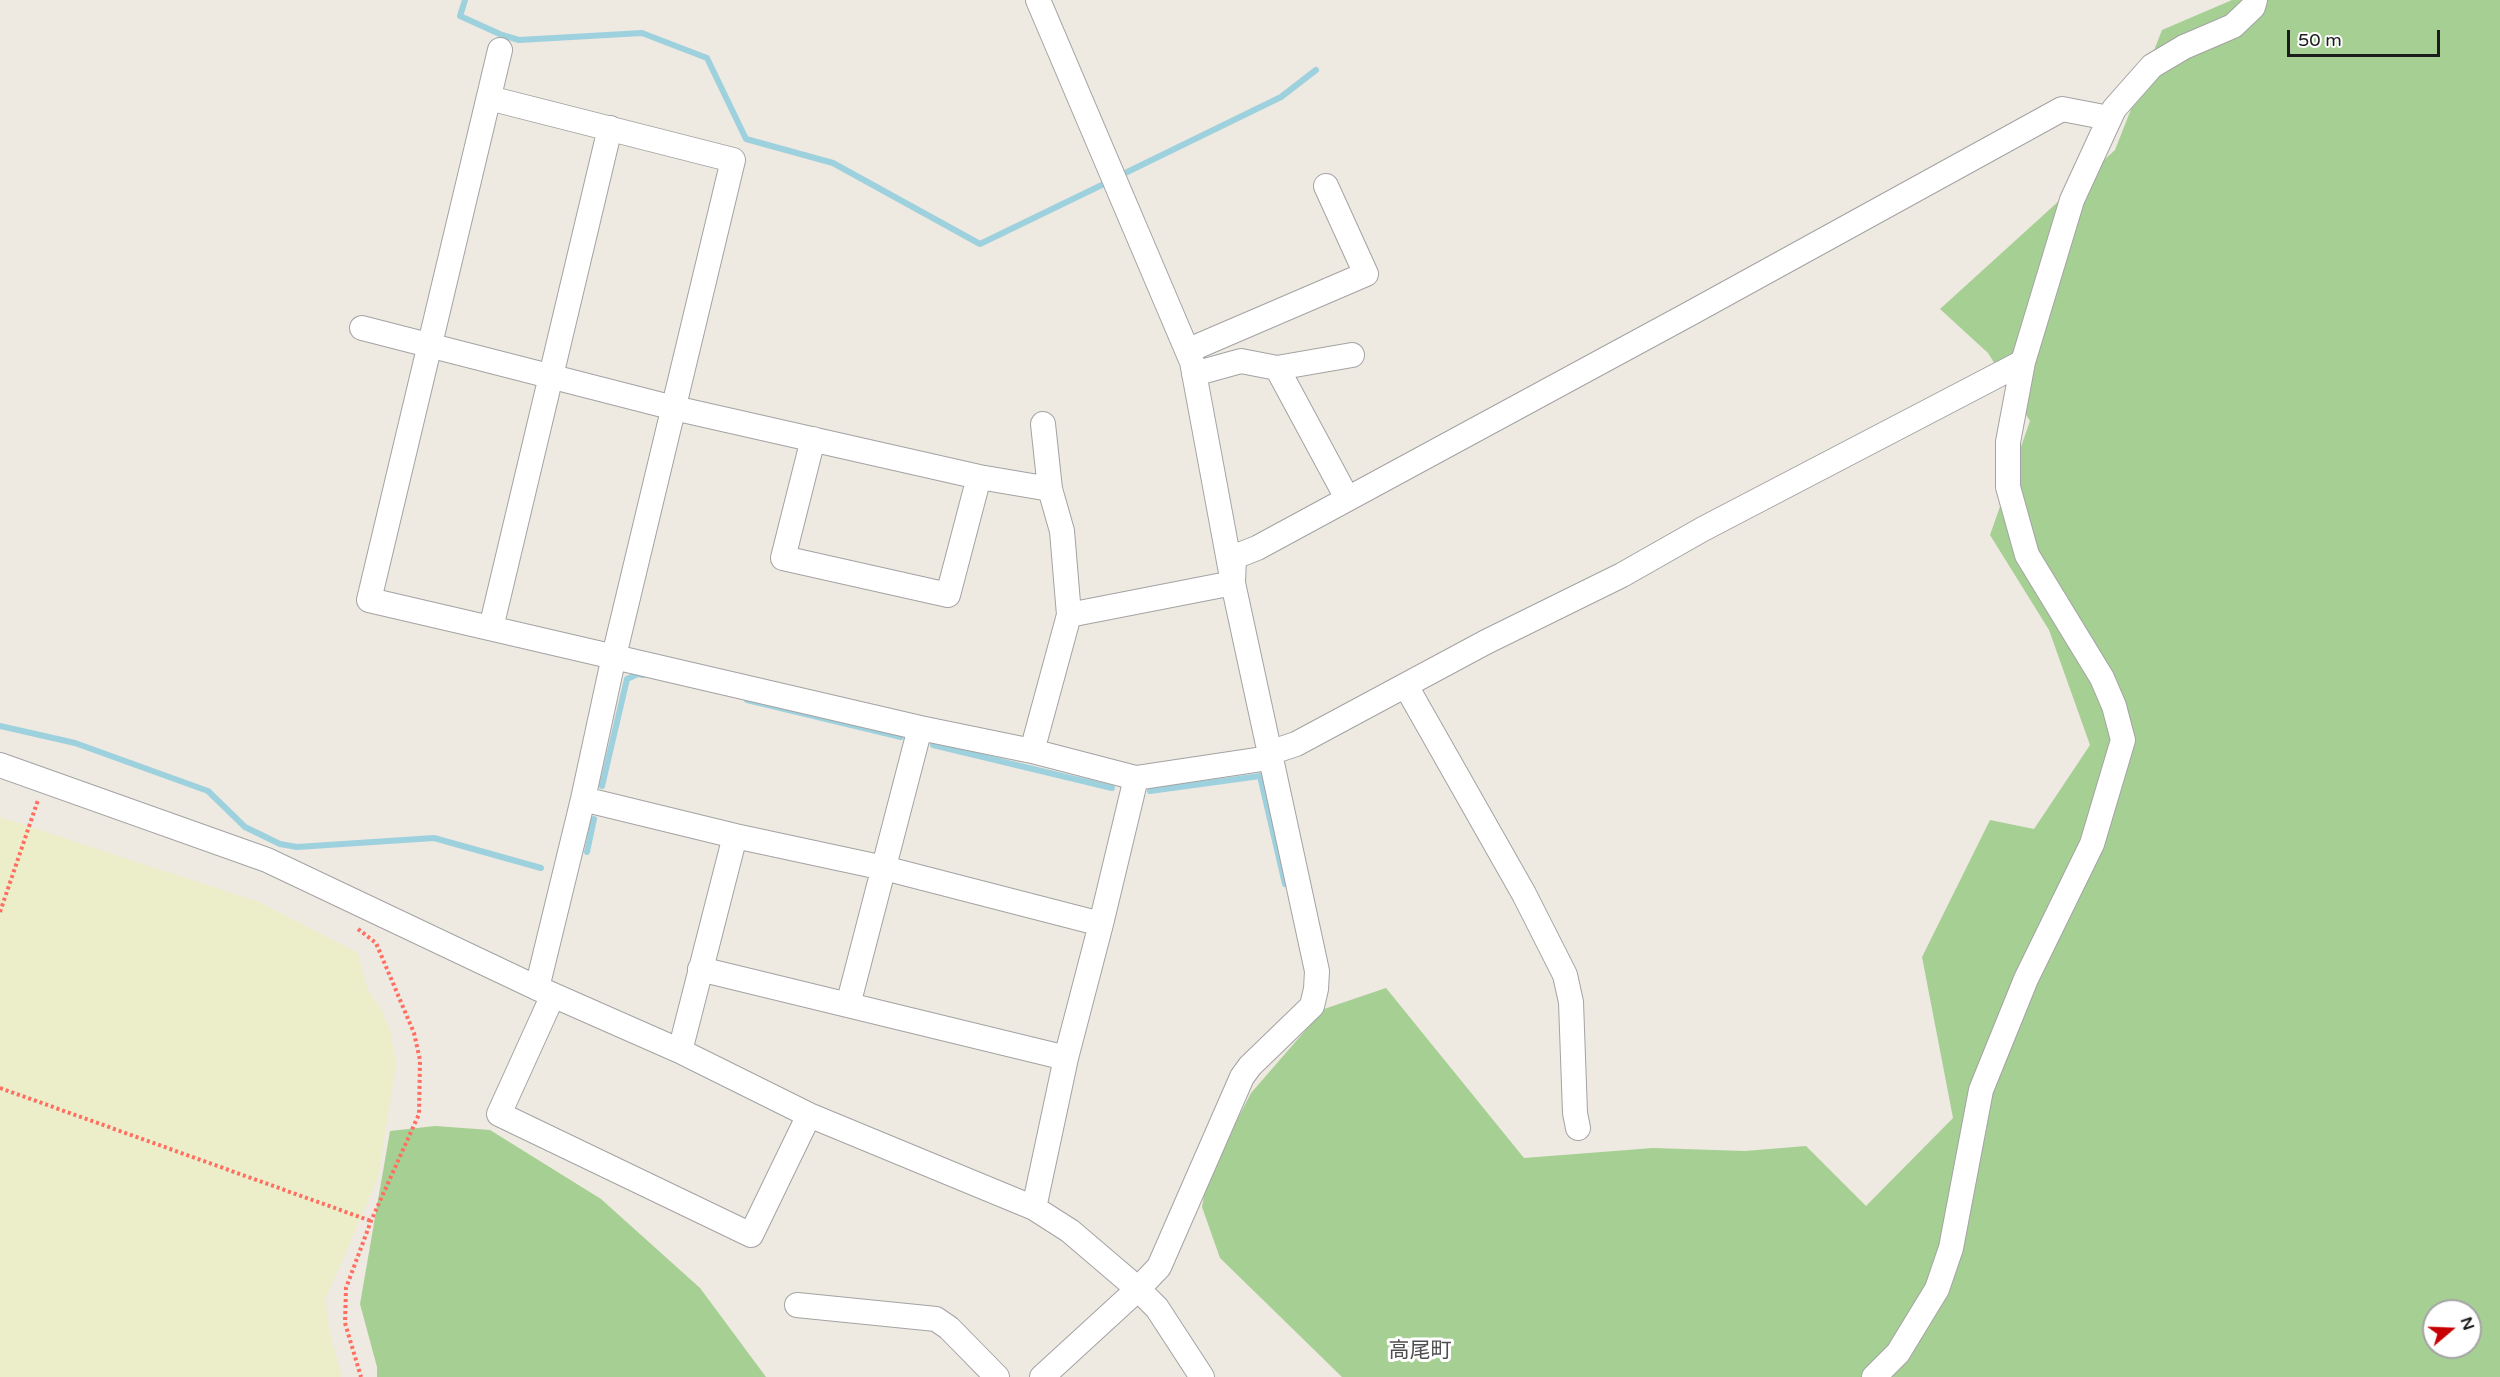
<!DOCTYPE html>
<meta charset="utf-8">
<style>
body{margin:0}
#map{position:relative;width:2500px;height:1377px;overflow:hidden;background:#eee9e1;font-family:"Varela Round",sans-serif}
canvas{display:block}
.north{position:absolute;left:2422px;top:1299px;width:60px;height:60px;box-sizing:border-box;background:#fff;border:2px solid #a4a4a4;border-radius:50%;rotate:71deg;font-size:16px;font-weight:700;line-height:24px;text-align:center;color:#1c1c1c}
.north::after{content:'';display:block;margin:auto;width:21px;height:27px;background:#c80003;clip-path:polygon(50% 0,100% 100%,50% 72%,0 100%)}
.scale{position:absolute;left:2287px;top:30px;width:153px;height:27px;box-sizing:border-box;border:3px solid #1c1c1c;border-top:0;padding-left:8px;font-size:18px;line-height:21px;white-space:nowrap;color:#1c1c1c;-webkit-text-stroke:4px #fff;paint-order:stroke}
</style>
<div id="map">
<canvas width="2500" height="1377"></canvas>
<div class="north">N</div>
<div class="scale">50 m</div>
</div>
<script>
const ctx = document.querySelector('canvas').getContext('2d');
ctx.lineJoin = 'round';
function fill(path, color) {
  ctx.fillStyle = color;
  ctx.fill(path, 'evenodd');
}
function poly(rows) {
  const path = new Path2D();
  for (const r of rows) {
    path.moveTo(r[0], r[1]);
    for (let i = 2; i < r.length; i += 2) path.lineTo(r[i], r[i + 1]);
  }
  return path;
}
function strokePath(path, color, width, dash) {
  ctx.strokeStyle = color;
  ctx.lineWidth = width;
  ctx.lineCap = dash ? 'butt' : 'round';
  ctx.setLineDash(dash || []);
  ctx.stroke(path);
}
function label(font, color, halo, rows, align = 'center') {
  ctx.font = font + ' "Varela Round","Noto Sans JP",sans-serif';
  ctx.lineWidth = 6;
  ctx.setLineDash([]);
  ctx.textBaseline = 'middle';
  ctx.strokeStyle = halo;
  ctx.fillStyle = color;
  for (const [text, x, y, turn = 0] of rows) {
    ctx.save();
    ctx.translate(x, y);
    ctx.rotate((+turn || 0) * Math.PI / 180);
    ctx.textAlign = isNaN(turn) ? turn : align;
    if (halo) ctx.strokeText(text, 0, 0);
    ctx.fillText(text, 0, 0);
    ctx.restore();
  }
}
fill(poly([
 [0,817,259,902,358,953,368,991,381,1009,390,1031,396,1064,378,1178,325,1300,329,1329,342,1377,0,1377]
]), '#eceeca');
fill(poly([
 [2232,0,2500,0,2500,1377,1342,1377,1220,1258,1202,1207,1207,1178,1251,1093,1324,1009,1386,988,1524,1158,1653,1148,1745,1151,1806,1146,1866,1206,1953,1118,1922,957,1990,820,2034,829,2090,745,2049,630,1990,535,2030,421,1988,353,1940,309,2115,150,2162,30],
 [2434,1311,2470,1311,2470,1347,2434,1347],
 [435,1126,490,1130,601,1199,700,1288,766,1377,377,1377,377,1367,360,1304,390,1131]
]), '#a6d093');
strokePath(poly([
 [465,0,460,16,502,35,519,40,642,33,707,58,746,139,833,163,980,244,1110,181],
 [1119,176,1281,97,1316,70],
 [747,700,901,737],
 [0,726,75,743,208,791,245,827,280,844,297,847,434,838,541,868],
 [933,745,1112,788],
 [602,786,627,679,638,674,643,675],
 [1150,791,1260,776,1285,884],
 [587,852,594,819]
]), '#9ed1de', 6);
const minor = poly([
 [1038,0,1192,362,1233,583,1317,971,1316,989,1312,1006,1250,1066,1242,1077,1159,1267,1138,1289,1042,1377],
 [500,50,369,600,920,728,1032,751,1136,778,1269,758,1278,750,1296,744,1486,642,1622,575,1703,529,2023,362],
 [489,98,733,160,614,656,583,799,537,988],
 [362,328,674,408,979,477,1050,489],
 [1189,350,1366,274,1326,186],
 [1277,368,1352,355],
 [1194,374,1241,361,1277,368,1347,498],
 [1043,424,1050,489,1062,531,1069,615],
 [813,439,783,558,948,595,979,477],
 [491,628,610,128],
 [1406,686,1524,894,1565,975,1571,1002,1575,1113,1578,1128],
 [1032,751,1069,615,1233,583,1234,557,1257,548,1691,313,2062,109,2109,118],
 [0,765,267,860,537,988,680,1051,809,1115,1034,1208,1070,1231,1138,1289,1157,1308,1202,1377],
 [583,799,735,836,884,868,1101,924],
 [700,969,1066,1058],
 [553,995,499,1114,751,1235,809,1115],
 [848,1005,920,728],
 [680,1051,735,836],
 [1034,1208,1066,1058,1101,924,1136,778],
 [797,1305,936,1319,949,1328,997,1377],
 [1874,1377,1898,1353,1937,1289,1951,1248,1981,1090,2026,979,2092,844,2123,740,2114,706,2102,678,2027,555,2008,487,2008,442,2023,362,2072,200,2114,109,2152,66,2184,47,2233,26,2253,7,2255,0]
]);
strokePath(minor, '#a3a3a3', 26);
strokePath(poly([
 [0,912,38,800],
 [358,929,376,943,414,1033,420,1060,419,1114,371,1221,346,1288,345,1323,361,1377],
 [0,1088,371,1221]
]), '#ff6e61', 4, [3, 3]);
strokePath(minor, '#fff', 24);
label('21px', '#4f4f4f', '#fff', [
 ["高尾町",1420,1351]
]);
</script>
